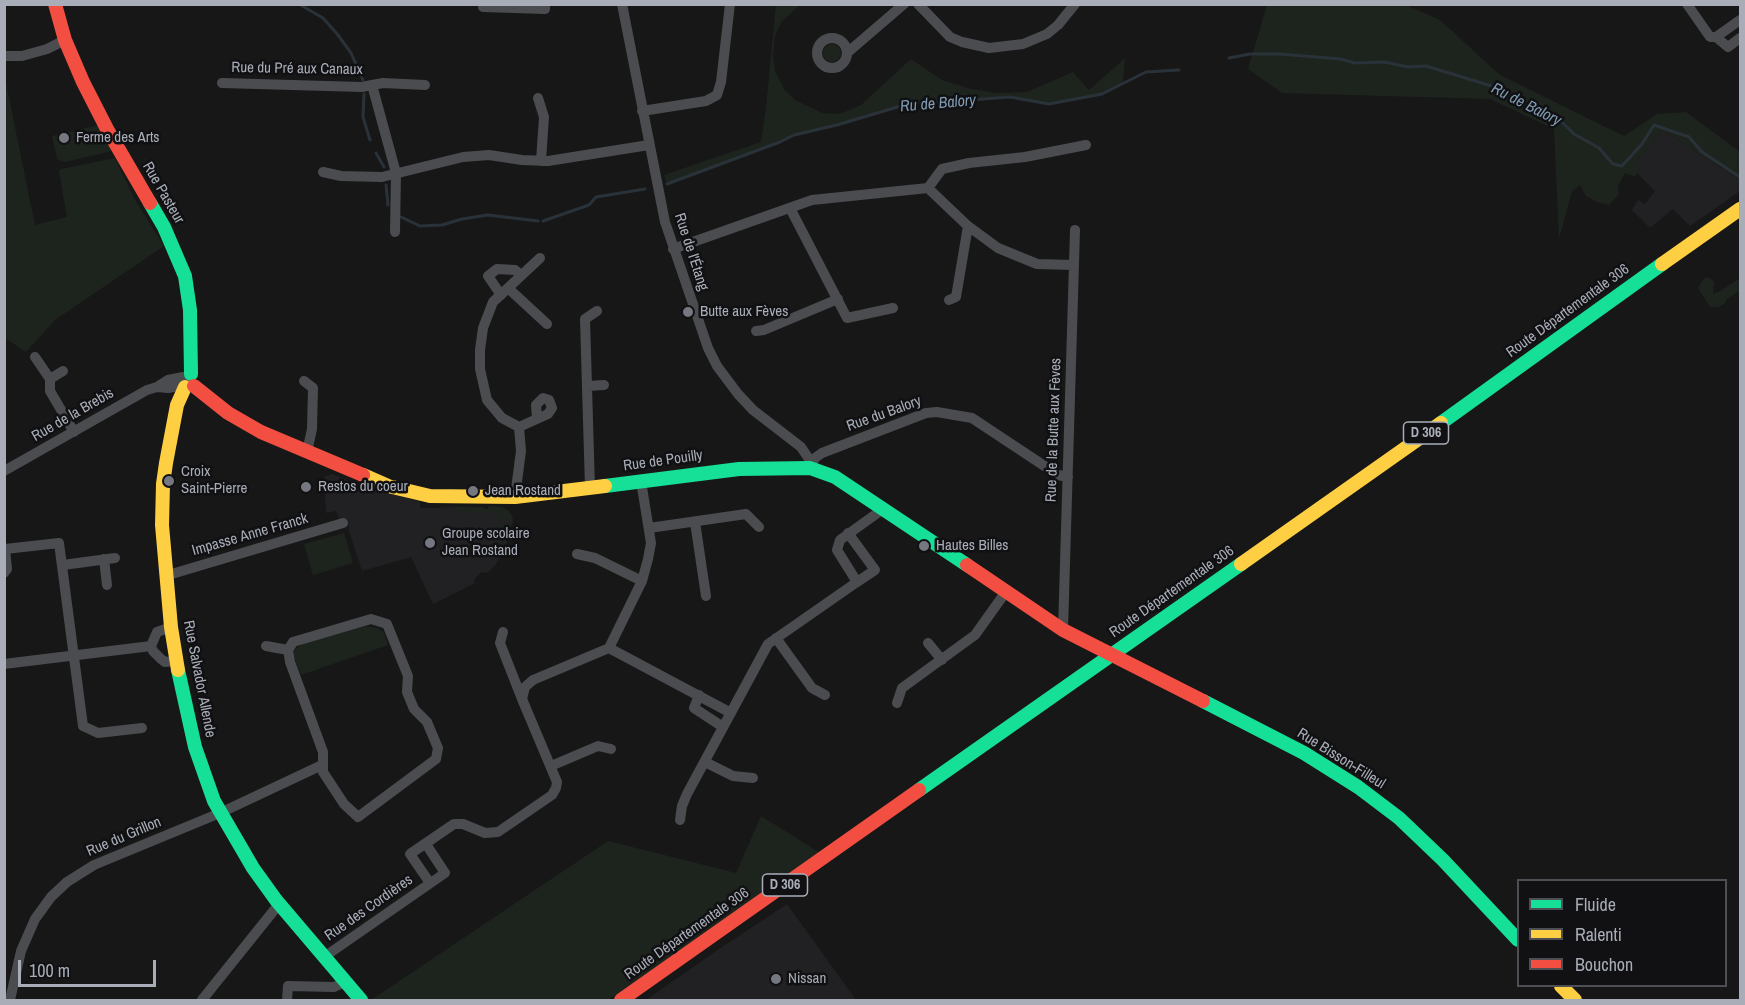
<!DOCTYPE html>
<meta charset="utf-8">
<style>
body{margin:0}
#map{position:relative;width:1745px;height:1005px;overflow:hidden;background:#171717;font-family:"Archivo Narrow",sans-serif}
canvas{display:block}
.frame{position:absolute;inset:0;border:6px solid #a8adb8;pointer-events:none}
.legend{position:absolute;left:1517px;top:879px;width:210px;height:108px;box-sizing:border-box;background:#111113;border:2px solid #4d4f55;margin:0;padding:8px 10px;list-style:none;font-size:18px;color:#a8adb8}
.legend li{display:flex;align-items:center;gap:12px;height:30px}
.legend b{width:30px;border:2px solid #4d4f55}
.scale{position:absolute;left:18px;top:960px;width:138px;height:27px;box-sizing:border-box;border:3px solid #a8adb8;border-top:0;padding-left:8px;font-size:18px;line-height:21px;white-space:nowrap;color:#a8adb8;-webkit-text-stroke:4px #111113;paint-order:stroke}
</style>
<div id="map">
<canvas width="1745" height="1005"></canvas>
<div class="frame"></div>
<ul class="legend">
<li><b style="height:8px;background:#16e098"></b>Fluide</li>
<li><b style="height:8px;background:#ffcf43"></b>Ralenti</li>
<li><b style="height:8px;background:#f24e42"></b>Bouchon</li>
</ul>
<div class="scale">100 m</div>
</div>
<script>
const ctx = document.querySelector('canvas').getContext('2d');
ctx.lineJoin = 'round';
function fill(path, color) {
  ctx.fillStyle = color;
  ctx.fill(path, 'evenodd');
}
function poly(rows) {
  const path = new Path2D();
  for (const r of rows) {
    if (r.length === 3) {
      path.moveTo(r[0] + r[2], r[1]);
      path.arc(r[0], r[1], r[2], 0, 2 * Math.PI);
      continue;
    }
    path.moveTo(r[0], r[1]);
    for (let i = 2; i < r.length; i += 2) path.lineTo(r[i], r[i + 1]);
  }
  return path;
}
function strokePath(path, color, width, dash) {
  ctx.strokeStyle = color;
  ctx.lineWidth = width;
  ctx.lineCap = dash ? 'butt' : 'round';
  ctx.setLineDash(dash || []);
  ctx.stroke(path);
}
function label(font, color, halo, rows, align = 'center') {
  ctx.font = font + ' "Archivo Narrow",sans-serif';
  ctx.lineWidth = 5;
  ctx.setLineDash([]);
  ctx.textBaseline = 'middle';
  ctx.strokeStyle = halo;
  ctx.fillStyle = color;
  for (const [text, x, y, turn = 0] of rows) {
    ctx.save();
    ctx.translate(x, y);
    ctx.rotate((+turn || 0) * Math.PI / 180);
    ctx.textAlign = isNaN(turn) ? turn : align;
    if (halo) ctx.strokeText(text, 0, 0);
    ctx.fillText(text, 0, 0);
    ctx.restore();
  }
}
fill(poly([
 [1664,128,1667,133,1740,180,1740,191,1690,226,1673,209,1650,228,1632,210,1638,200,1645,204,1655,191,1637,173,1640,168,1634,164],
 [332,474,367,488,373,487,420,502,420,508,483,507,484,509,488,509,488,506,502,507,509,511,512,516,513,521,504,550,496,564,488,573,481,572,474,580,475,583,433,604,411,557,362,571,349,531,348,520,340,521,336,511,326,513,324,477],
 [787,904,856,1000,646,1000,719,949]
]), '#212123');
fill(poly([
 [776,5,800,5,781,22,775,36,773,56,775,71,784,89,795,100,822,113,840,114,861,105,911,59,942,80,971,89,996,93,1027,92,1073,72,1089,90,1125,58,1123,82,1102,94,1049,104,1010,97,904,105,837,125,794,135,780,142,667,184,664,175,761,142,766,107],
 [1267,5,1406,5,1440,20,1500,75,1624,136,1657,114,1686,112,1740,152,1740,180,1667,133,1664,128,1634,164,1640,168,1635,177,1625,173,1618,186,1619,194,1609,205,1597,202,1586,196,1580,185,1572,191,1559,239,1554,129,1490,99,1282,93,1248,69],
 [832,53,9],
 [5,78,35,225,67,217,59,171,61,169,115,158,135,200,164,246,55,320,26,352,5,338],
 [99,125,112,151,65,162,57,159,52,136],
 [1704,278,1710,278,1714,282,1713,294,1719,292,1740,278,1740,291,1728,298,1724,304,1718,307,1710,307,1698,288],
 [435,506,483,507,484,509,488,509,488,506,502,507,509,511,513,519,498,519,498,512,461,512,456,508],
 [512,523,509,537,501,555,505,535,499,529,500,524],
 [344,533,353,563,313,575,304,544],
 [365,626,377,628,384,632,388,645,301,675,293,654,295,649,303,644],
 [761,816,822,854,608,1000,371,1000,608,841,736,873]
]), '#1d241e');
strokePath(poly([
 [299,4,323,18,338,35,351,53,363,80],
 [1229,58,1250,54,1280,54,1340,59,1355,63,1384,62,1408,67,1426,66,1495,87,1533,111,1563,123,1574,134,1599,148,1613,164,1622,166,1642,144,1654,125,1689,137,1702,152,1740,177],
 [364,94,363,117,370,140],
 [376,153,384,167],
 [667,184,780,142,794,135,837,125,904,105,1010,97,1049,104,1102,94,1146,72,1179,70],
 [386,185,388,205],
 [401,217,420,226,442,225,462,219,488,215,538,221],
 [543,221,589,205,596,197,645,189]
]), '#2a3239', 3);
strokePath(poly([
 [483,4,483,7,545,9,545,4],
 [622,4,665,222,708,348,717,366,738,394,753,410,801,447,809,459,810,468],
 [918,4,950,37,962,42,989,48,1023,44,1047,34,1058,25,1075,4],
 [1687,4,1710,37,1716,37],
 [1740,20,1716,37,1728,47,1740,38],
 [832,53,15],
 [847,53,904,4],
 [4,56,22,56,47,49,65,40],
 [222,83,362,87,372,85],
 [538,98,544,117,541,161],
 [642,111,706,101,717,95,721,82,730,4],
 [323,172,341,176,382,177,463,157,489,155,522,160,548,161,649,145],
 [928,188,942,169,969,163,1025,157,1086,145],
 [790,208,847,318,893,308],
 [395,232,396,173,372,85,383,83,425,85],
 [673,249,812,200,928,188,968,226,998,248,1037,264,1074,265],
 [508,288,547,324],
 [501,295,488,276,497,269,515,270,521,275],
 [949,300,956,297,968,226],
 [756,331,764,330,838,299],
 [35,357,50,379,50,391,74,432],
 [50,379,63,371],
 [304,381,313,388,312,429,307,452],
 [588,386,604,385],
 [157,387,168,380,183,377],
 [519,427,548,414,552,408,549,400,543,398,536,405,537,418],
 [810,468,815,458,822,453,926,413,937,412,972,418,1058,475,1068,477],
 [4,471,147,390,157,387,168,388,183,385],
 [641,481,651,543,648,559,642,581,609,648,731,713],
 [590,488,585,319,597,311],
 [515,497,521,451,519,427,502,418,487,400,480,369,480,350,483,328,493,302,540,258],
 [695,522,706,596],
 [649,528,746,514,759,527],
 [848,533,875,570,857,582],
 [577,554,595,558,642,581],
 [104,559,107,585],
 [63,565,115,558],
 [4,573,7,569,5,549,59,543,83,726,98,733,142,728],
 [165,576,343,523],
 [371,619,387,624,408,676,407,692,414,709,427,722,438,748,436,759,358,817,344,804,323,772,323,752,290,662,288,650,293,642,371,619],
 [171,627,157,632,151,646,153,651,161,659,165,662,176,661],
 [1063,630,1075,230],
 [503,632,500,643,522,699],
 [776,638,812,688,825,695],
 [928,643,942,660],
 [266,646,288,650],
 [4,664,151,646],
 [699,695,694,708,723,727],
 [897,703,902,688,975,635,1005,593],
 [705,762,733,776,753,778],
 [551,766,598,746,611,749],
 [680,820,682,806,687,794,768,644,857,582,837,550,840,540,883,509],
 [430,883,410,854,454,824,463,824,485,833,498,832,552,795,556,788,557,782,522,699,525,687,533,680,609,648],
 [324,957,445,873,426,844],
 [10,1000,21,951,35,919,51,897,67,882,94,865,220,813,322,765],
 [202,1000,279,904],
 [287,1000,288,986,334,987,345,982]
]), '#4b4c50', 10);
strokePath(poly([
 [150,203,164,227,185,276,190,310,191,374],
 [1441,423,1662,264],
 [605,486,739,469,810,468,835,477,967,565],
 [178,670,195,747,214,801,253,868,276,900,361,1000],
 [1203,701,1304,753,1358,787,1399,818,1443,860,1518,940],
 [919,790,1241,564]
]), '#16e098', 14);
strokePath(poly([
 [1662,264,1740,209],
 [363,475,388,486,430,496,515,497,605,486],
 [1241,564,1441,423],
 [178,670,171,627,162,525,163,484,166,463,177,405,185,387],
 [1561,986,1575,1000]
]), '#ffcf43', 14);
strokePath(poly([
 [55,4,65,40,83,82,107,129,150,203],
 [194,386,228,413,261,432,363,475],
 [967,565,1063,630,1203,701],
 [621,1000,919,790]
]), '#f24e42', 14);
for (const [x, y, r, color] of [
 [64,138,6,"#757880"],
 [688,312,6,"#757880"],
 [169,481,6,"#757880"],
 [306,487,6,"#757880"],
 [473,491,6,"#757880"],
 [430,543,6,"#757880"],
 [924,546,6,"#757880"],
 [776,979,6,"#757880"]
]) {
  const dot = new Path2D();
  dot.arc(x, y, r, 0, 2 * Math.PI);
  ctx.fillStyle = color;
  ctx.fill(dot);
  strokePath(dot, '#111113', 2);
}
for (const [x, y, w] of [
 [1426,433,45],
 [785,885,45]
]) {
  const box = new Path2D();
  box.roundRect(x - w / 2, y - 11, w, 22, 4.5);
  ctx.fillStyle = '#111113';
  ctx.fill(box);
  strokePath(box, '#a8adb8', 1.5);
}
label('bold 14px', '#a8adb8', null, [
 ["D 306",1426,433],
 ["D 306",785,885]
]);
label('15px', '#a8adb8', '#111113', [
 ["Rue du Pré aux Canaux",297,69,1],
 ["Rue Pasteur",163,193,60],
 ["Rue de l'Étang",691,252,72],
 ["Route Départementale 306",1568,311,-36],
 ["Rue du Balory",884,414,-20],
 ["Rue de la Brebis",73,415,-30],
 ["Rue de la Butte aux Fèves",1054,430,-88],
 ["Rue de Pouilly",663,461,-8],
 ["Impasse Anne Franck",250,535,-16],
 ["Route Départementale 306",1172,592,-35],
 ["Rue Salvador Allende",199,679,79],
 ["Rue Bisson-Filleul",1341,759,32],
 ["Rue du Grillon",124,837,-23],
 ["Rue des Cordières",369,908,-35],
 ["Route Départementale 306",687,934,-35]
]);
label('15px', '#a8adb8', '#111113', [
 ["Ferme des Arts",76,138],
 ["Butte aux Fèves",700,312],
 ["Croix",181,472],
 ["Saint-Pierre",181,489],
 ["Restos du coeur",318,487],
 ["Jean Rostand",485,491],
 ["Groupe scolaire",442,534],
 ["Jean Rostand",442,551],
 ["Hautes Billes",936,546],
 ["Nissan",788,979]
], 'left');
label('italic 16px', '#7f9bb3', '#111113', [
 ["Ru de Balory",938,104,-5],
 ["Ru de Balory",1526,105,27]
]);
</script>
